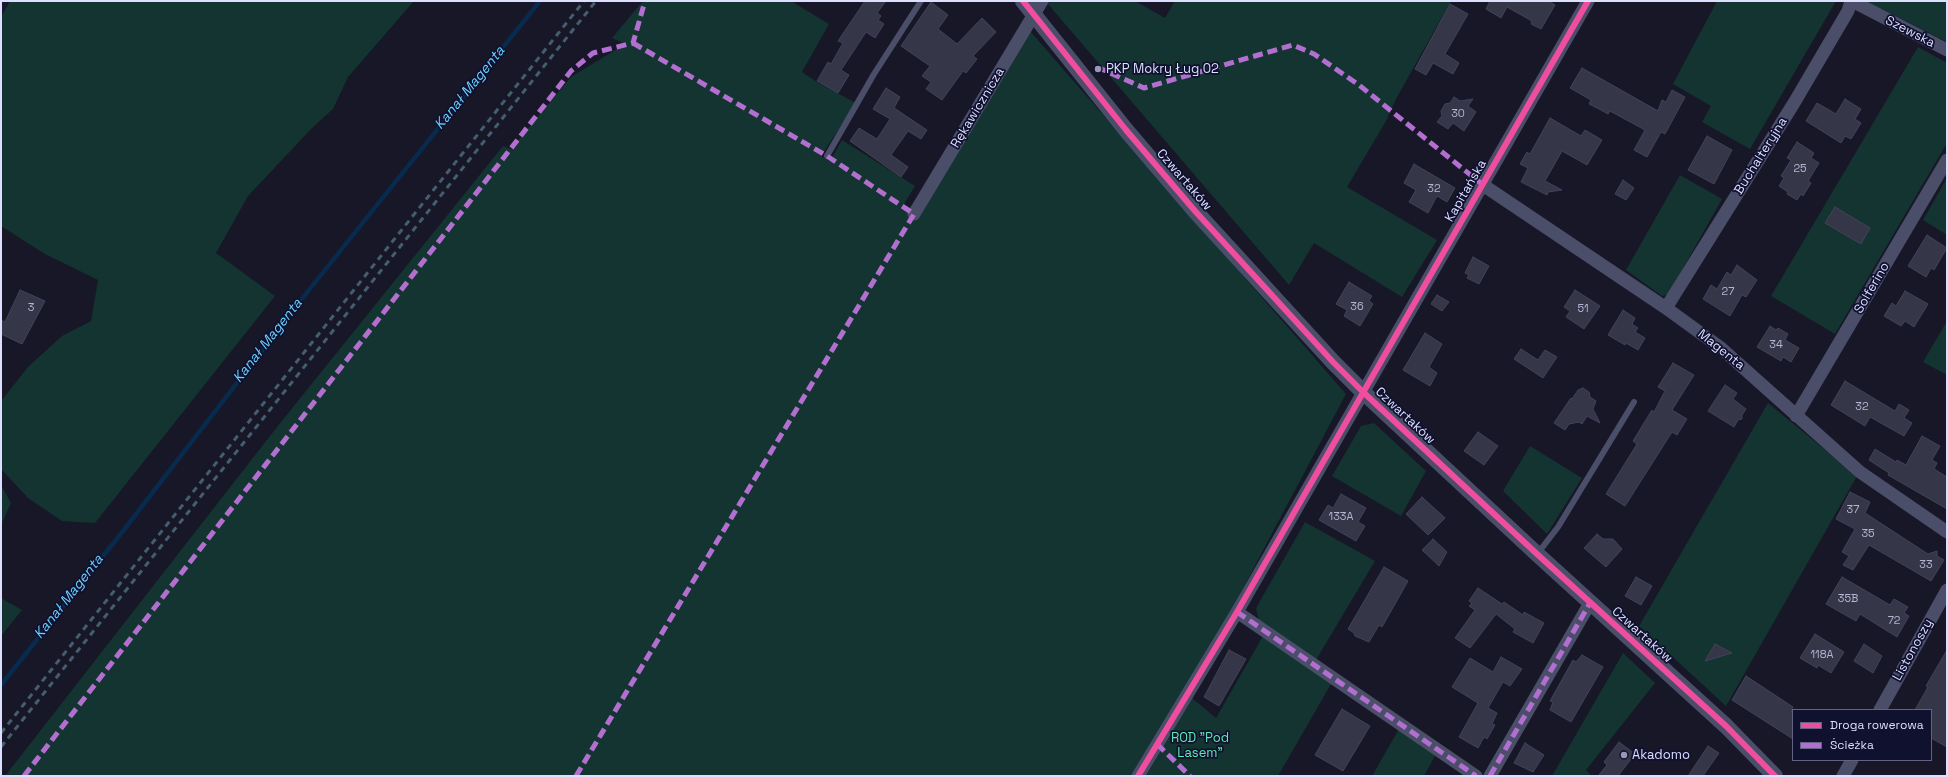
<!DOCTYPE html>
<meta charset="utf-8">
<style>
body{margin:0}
#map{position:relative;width:1948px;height:777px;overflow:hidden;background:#171728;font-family:"Space Grotesk",sans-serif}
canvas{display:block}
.frame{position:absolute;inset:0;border:2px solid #dddfff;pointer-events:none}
.legend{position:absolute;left:1792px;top:709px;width:140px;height:52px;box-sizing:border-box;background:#10102f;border:1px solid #626382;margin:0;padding:5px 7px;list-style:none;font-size:12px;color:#dddfff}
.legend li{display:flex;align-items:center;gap:8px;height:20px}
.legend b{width:20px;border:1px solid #626382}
</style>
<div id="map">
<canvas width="1948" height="777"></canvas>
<div class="frame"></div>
<ul class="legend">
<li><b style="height:5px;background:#ef4d9e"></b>Droga rowerowa</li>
<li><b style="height:5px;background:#b36fd0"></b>Ścieżka</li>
</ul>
</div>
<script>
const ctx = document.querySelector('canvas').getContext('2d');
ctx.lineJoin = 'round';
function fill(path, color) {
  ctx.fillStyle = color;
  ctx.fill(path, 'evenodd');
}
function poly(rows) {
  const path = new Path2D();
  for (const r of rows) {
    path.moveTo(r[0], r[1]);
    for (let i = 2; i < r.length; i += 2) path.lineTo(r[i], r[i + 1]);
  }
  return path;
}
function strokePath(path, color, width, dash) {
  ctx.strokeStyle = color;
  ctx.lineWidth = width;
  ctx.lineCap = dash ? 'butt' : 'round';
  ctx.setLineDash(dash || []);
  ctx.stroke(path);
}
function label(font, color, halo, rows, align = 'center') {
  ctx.font = font + ' "Space Grotesk",sans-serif';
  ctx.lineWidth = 3.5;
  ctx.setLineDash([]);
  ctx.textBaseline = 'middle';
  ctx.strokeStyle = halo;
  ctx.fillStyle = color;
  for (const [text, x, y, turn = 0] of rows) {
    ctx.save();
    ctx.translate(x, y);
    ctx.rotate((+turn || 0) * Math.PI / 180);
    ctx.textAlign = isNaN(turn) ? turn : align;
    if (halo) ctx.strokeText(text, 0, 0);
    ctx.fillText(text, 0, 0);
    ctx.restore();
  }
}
fill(poly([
 [10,1,414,1,348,77,333,109,312,128,248,196,216,253,275,296,95,523,62,521,28,498,1,469,1,401,28,367,62,336,91,321,98,280,45,254,1,226,1,17],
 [643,1,791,1,829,24,802,72,820,84,856,103,821,156,830,161,842,140,915,186,904,204,921,214,1030,31,1346,394,1233,607,1136,776,5,776,277,427,503,146,511,149,571,77,625,44,612,38],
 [1049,1,1135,1,1165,18,1175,1,1451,1,1396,99,1386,121,1347,187,1437,240,1402,297,1314,243,1289,285,1047,3],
 [1717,1,1836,1,1750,149,1702,122,1711,106,1673,84],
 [1866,1,1947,1,1947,42],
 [1918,47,1947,63,1947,143,1835,334,1771,296],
 [1680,175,1722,199,1668,295,1662,296,1626,270],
 [1947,178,1947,235,1923,220],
 [1947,321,1947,375,1923,362],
 [1768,403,1857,476,1726,706,1639,626],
 [1374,423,1426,471,1401,516,1332,476,1361,426],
 [1530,446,1582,478,1547,534,1503,491],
 [1,485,11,503,1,525],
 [1305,522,1375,561,1316,660,1259,621,1256,608],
 [1,598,22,610,1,636],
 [1263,636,1331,684,1278,776,1146,776,1192,698,1216,718],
 [1623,653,1655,683,1586,770,1592,776,1552,776],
 [1399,729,1436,754,1424,776,1372,776]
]), '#133430');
strokePath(poly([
 [1,685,123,531,297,305,540,1]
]), '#082b4d', 4.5);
const building = poly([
 [865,1,886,1,877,13,881,16,878,20,884,24,875,38,866,32,841,70,849,75,838,93,817,81,828,62,831,64,843,43,838,41,865,1],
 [1490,1,1549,1,1555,5,1541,29,1531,24,1532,21,1507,7,1501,18,1486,9,1490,1],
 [931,2,948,15,938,29,957,44,982,18,996,32,973,56,977,59,966,73,963,71,942,100,926,89,931,82,922,76,930,66,901,46,931,2],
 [1450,4,1468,14,1445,54,1459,63,1453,74,1433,63,1426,75,1415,69,1450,4],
 [1582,68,1658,111,1662,100,1666,102,1672,90,1685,97,1665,134,1661,132,1647,157,1634,150,1645,130,1610,111,1608,114,1599,109,1589,104,1591,100,1570,88,1582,68],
 [886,88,900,97,894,108,927,130,921,139,908,131,891,155,908,167,901,177,850,141,859,128,877,139,890,119,873,109,886,88],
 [1454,97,1460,101,1473,99,1468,106,1476,112,1464,131,1453,123,1448,129,1437,122,1442,116,1441,111,1445,104,1450,103,1454,97],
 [1845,99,1861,109,1855,119,1861,123,1851,139,1845,136,1841,143,1806,121,1817,103,1836,114,1845,99],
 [1550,118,1581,136,1585,130,1602,140,1587,165,1562,151,1545,181,1562,190,1548,192,1547,195,1521,182,1528,168,1520,164,1527,152,1530,154,1550,118],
 [1707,136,1732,150,1714,184,1688,170,1707,136],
 [1797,142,1814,153,1811,158,1819,163,1808,181,1811,183,1803,196,1801,194,1797,200,1787,194,1788,192,1779,186,1784,178,1781,176,1791,160,1787,158,1797,142],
 [1414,164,1455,188,1447,202,1437,196,1428,213,1409,202,1416,190,1404,183,1414,164],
 [1623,180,1634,188,1626,200,1615,194,1623,180],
 [1835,207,1870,228,1861,244,1825,223,1835,207],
 [1927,235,1947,248,1934,270,1931,268,1926,277,1908,266,1927,235],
 [1473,257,1489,266,1479,284,1467,278,1469,275,1465,273,1473,257],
 [1737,265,1757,280,1746,297,1742,295,1730,316,1703,299,1711,285,1717,289,1727,272,1731,275,1737,265],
 [1349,282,1372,296,1369,301,1373,304,1360,326,1344,316,1347,310,1336,304,1349,282],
 [20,290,45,301,22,344,1,334,1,320,5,322,20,290],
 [1575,290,1600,306,1584,329,1566,317,1570,311,1564,307,1575,290],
 [1905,291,1928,304,1914,327,1905,321,1901,326,1884,316,1892,303,1896,306,1905,291],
 [1437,295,1449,302,1442,311,1431,304,1437,295],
 [1623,310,1635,318,1632,324,1638,328,1635,332,1645,338,1638,350,1626,343,1625,345,1608,335,1623,310],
 [1770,326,1776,330,1778,328,1788,334,1785,340,1799,348,1791,362,1783,357,1781,361,1757,347,1770,326],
 [1425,333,1442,344,1429,367,1437,373,1430,386,1403,370,1425,333],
 [1521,349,1538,360,1545,350,1557,357,1543,378,1514,359,1521,349],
 [1673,363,1694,375,1672,410,1687,419,1677,435,1672,432,1625,506,1606,494,1637,444,1633,441,1652,410,1654,412,1665,391,1658,387,1673,363],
 [1845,381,1895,411,1899,404,1909,410,1904,418,1912,423,1904,436,1870,417,1865,426,1831,405,1845,381],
 [1725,385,1737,393,1733,399,1746,409,1742,415,1742,419,1738,420,1734,427,1708,411,1725,385],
 [1583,388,1589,392,1590,397,1596,401,1593,409,1600,423,1587,416,1582,424,1579,422,1569,424,1565,430,1554,423,1571,398,1572,399,1578,390,1583,388],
 [1478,432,1498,446,1484,465,1464,451,1478,432],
 [1922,436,1940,446,1932,460,1937,463,1934,469,1947,477,1947,509,1888,475,1889,473,1869,460,1875,449,1896,462,1897,460,1906,465,1922,436],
 [1850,492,1870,502,1865,513,1928,554,1937,551,1937,556,1944,560,1931,581,1869,545,1853,570,1843,565,1849,556,1842,552,1855,529,1836,519,1850,492],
 [1341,494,1366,508,1358,522,1365,526,1356,541,1319,520,1328,505,1333,508,1341,494],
 [1422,497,1445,518,1428,535,1406,514,1422,497],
 [1597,534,1603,539,1613,539,1622,549,1606,567,1584,548,1597,534],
 [1433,539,1447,552,1439,566,1422,550,1433,539],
 [1384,567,1408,581,1382,627,1379,625,1369,642,1355,636,1354,633,1348,629,1384,567],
 [1636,577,1652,586,1641,605,1625,596,1636,577],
 [1842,577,1890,605,1894,599,1908,607,1904,613,1909,616,1897,637,1860,614,1856,621,1826,604,1842,577],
 [1478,588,1502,604,1504,602,1523,615,1524,612,1544,623,1533,643,1513,632,1515,629,1496,614,1470,648,1455,638,1475,610,1469,606,1472,603,1469,601,1478,588],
 [1815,634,1844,652,1831,673,1818,665,1817,668,1800,658,1815,634],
 [1715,644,1732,653,1705,661,1715,644],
 [1864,644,1882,656,1873,673,1854,661,1864,644],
 [1229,650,1246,659,1219,706,1204,697,1229,650],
 [1947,650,1947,747,1931,738,1931,710,1915,710,1928,687,1926,686,1947,650],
 [1582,655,1603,667,1571,722,1550,710,1553,702,1550,701,1573,660,1576,662,1582,655],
 [1501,657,1522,669,1510,686,1503,682,1488,708,1497,713,1492,724,1495,725,1487,739,1484,737,1478,748,1459,737,1478,703,1452,687,1470,658,1493,672,1501,657],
 [1746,676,1793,707,1791,711,1793,713,1793,739,1732,700,1746,676],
 [1342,709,1370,726,1343,771,1315,755,1342,709],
 [1619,742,1635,754,1618,776,1598,776,1607,765,1604,762,1619,742],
 [1525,743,1544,755,1533,772,1514,763,1525,743],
 [1708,746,1719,753,1703,776,1688,776,1708,746]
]);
fill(building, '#363649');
strokePath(building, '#42425a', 1);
strokePath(poly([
 [827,156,874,74,921,1],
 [1538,553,1558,527,1634,402]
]), '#4b4e69', 6);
strokePath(poly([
 [1852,1,1947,50],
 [1483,185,1666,308,1721,348,1860,472,1947,532],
 [914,214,1042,1],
 [1666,308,1794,103,1848,11,1851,1],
 [1796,416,1947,160],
 [1237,612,1476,776],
 [1880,710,1947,590],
 [1138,776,1237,612,1588,1],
 [1490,776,1590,603],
 [1843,776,1852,760]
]), '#4b4e69', 13);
strokePath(poly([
 [1023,1,1126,130,1195,211,1333,362,1363,392,1537,554,1726,726,1775,776]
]), '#4b4e69', 16);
strokePath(poly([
 [1,733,584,1],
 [1,747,596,1]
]), '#435e6e', 3, [6, 5]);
strokePath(poly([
 [1097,67,1144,88,1293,45,1314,54,1359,85,1483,185],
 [1237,612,1476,776],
 [1157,744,1190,776],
 [24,776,571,71,593,53,633,43,645,1],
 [576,776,914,214,827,156,633,43],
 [1490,776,1590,603]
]), '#b36fd0', 5, [10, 5]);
strokePath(poly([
 [1023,1,1126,130,1195,211,1333,362,1363,392,1537,554,1726,726,1775,776],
 [1138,776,1237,612,1588,1]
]), '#ef4d9e', 6);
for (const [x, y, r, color] of [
 [1098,69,4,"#9899b4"],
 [1624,755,4,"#9899b4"]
]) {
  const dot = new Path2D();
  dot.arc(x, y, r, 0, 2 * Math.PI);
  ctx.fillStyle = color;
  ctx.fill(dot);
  strokePath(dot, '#10102f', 1.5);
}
label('11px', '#b3b5d2', null, [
 ["30",1458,114],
 ["25",1800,169],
 ["32",1434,189],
 ["27",1728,292],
 ["36",1357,307],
 ["3",31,308],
 ["51",1583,309],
 ["34",1776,345],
 ["32",1862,407],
 ["37",1853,510],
 ["133A",1341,517],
 ["35",1868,534],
 ["33",1926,565],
 ["35B",1848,599],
 ["72",1894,621],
 ["118A",1822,655]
]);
label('13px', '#dddfff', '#10102f', [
 ["Szewska",1910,32,27],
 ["Rękawicznicza",978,108,-59],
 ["Buchalteryjna",1761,156,-58],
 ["Czwartaków",1184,180,49],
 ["Kapitańska",1466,191,-60],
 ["Solferino",1872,288,-60],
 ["Magenta",1721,350,39],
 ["Czwartaków",1405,416,43],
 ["Czwartaków",1642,635,42],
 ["Listonoszy",1913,650,-61]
]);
label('13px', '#dddfff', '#10102f', [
 ["PKP Mokry Ług 02",1106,69],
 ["Akadomo",1632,755]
], 'left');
label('13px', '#5debb1', '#10102f', [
 ["ROD \"Pod",1200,738],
 ["Lasem\"",1200,753]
]);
label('italic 14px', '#6bd2ff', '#10102f', [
 ["Kanał Magenta",470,88,-51],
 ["Kanał Magenta",268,341,-52],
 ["Kanał Magenta",69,597,-52]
]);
</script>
